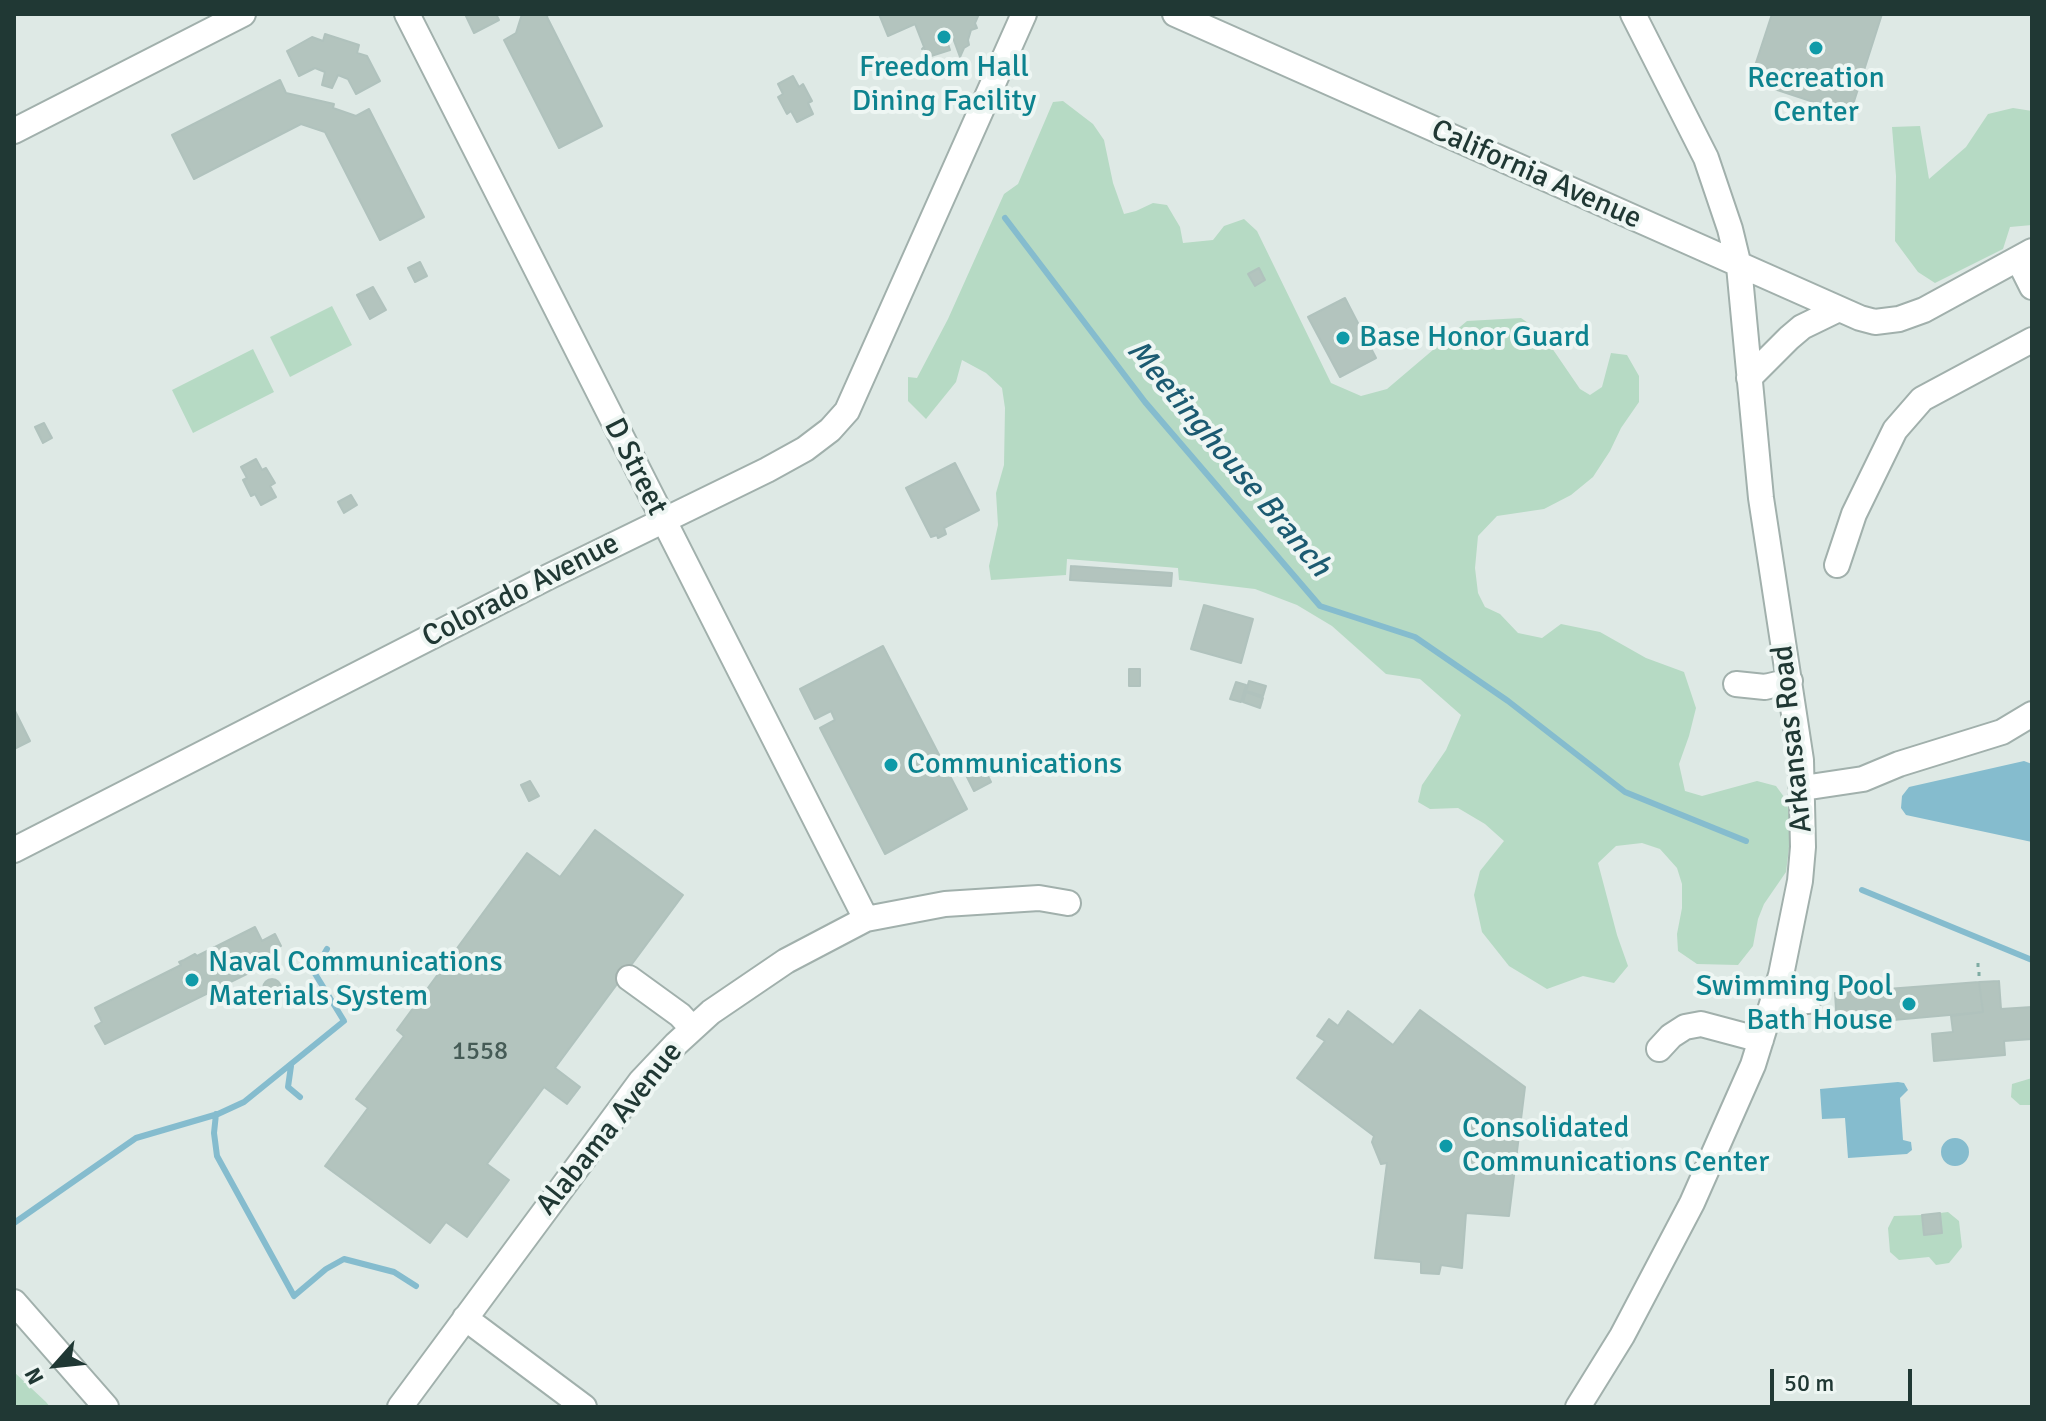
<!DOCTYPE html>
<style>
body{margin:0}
#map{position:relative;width:2046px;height:1421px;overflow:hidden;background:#dee9e5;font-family:Signika,sans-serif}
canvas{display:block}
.frame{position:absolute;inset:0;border:16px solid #203834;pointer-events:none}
.north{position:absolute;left:16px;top:1325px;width:80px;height:80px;-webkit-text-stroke:6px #eef6f3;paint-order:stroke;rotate:243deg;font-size:22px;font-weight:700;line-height:32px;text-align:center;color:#203834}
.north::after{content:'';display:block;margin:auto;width:28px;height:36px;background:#203834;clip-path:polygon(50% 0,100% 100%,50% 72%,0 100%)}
.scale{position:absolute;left:1770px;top:1369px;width:142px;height:36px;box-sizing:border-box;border:4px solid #203834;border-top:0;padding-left:10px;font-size:24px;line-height:28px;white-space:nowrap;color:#203834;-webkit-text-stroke:6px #eef6f3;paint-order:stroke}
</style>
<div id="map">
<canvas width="2046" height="1421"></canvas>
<div class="frame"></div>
<div class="north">N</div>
<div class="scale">50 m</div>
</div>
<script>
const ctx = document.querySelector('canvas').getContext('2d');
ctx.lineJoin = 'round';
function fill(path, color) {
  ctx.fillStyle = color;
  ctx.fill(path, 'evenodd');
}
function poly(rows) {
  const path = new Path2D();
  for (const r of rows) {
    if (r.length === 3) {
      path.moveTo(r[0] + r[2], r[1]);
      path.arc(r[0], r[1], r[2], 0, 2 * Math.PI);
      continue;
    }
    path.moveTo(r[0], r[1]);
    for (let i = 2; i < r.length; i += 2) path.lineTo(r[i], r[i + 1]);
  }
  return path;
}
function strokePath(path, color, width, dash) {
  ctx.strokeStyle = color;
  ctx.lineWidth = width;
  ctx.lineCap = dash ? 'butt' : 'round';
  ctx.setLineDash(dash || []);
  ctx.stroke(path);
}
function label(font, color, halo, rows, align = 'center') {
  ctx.font = font + ' Signika,sans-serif';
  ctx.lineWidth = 8;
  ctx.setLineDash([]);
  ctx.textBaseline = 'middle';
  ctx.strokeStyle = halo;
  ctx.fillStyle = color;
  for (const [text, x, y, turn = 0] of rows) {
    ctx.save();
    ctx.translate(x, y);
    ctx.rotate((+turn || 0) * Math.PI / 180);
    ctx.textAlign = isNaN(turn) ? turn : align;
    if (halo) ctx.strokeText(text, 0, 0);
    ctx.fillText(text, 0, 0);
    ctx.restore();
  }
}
fill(poly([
 [1063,101,1093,124,1104,140,1113,183,1124,214,1136,211,1153,203,1167,205,1180,227,1183,243,1213,240,1224,226,1244,219,1257,231,1331,383,1361,396,1387,389,1467,321,1521,318,1541,332,1580,389,1590,395,1602,387,1611,353,1627,355,1639,376,1639,402,1621,428,1610,451,1593,477,1571,495,1544,509,1497,516,1478,536,1475,568,1478,593,1485,607,1500,614,1518,633,1542,638,1561,624,1600,632,1646,658,1684,672,1696,708,1689,736,1679,764,1685,791,1702,796,1757,781,1776,786,1787,801,1791,832,1786,872,1764,904,1758,919,1753,946,1738,965,1697,964,1678,951,1677,934,1682,908,1682,884,1677,868,1660,849,1642,843,1616,846,1598,863,1617,935,1628,966,1614,983,1583,976,1547,989,1509,966,1482,932,1474,895,1480,871,1504,841,1485,824,1458,808,1430,809,1418,802,1422,785,1446,750,1461,715,1420,679,1386,674,1332,626,1297,605,1255,589,1179,580,1178,568,1067,559,1066,575,991,580,989,566,998,525,996,493,1004,465,1005,408,1002,388,986,373,962,360,956,382,926,419,908,401,908,377,917,378,948,319,1004,194,1018,184,1053,102],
 [2013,108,2032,111,2032,225,2010,227,2003,249,1935,283,1918,272,1895,241,1896,176,1892,127,1920,126,1929,179,1966,147,1988,114],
 [332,306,352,345,290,377,270,337],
 [253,349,274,392,193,433,172,390],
 [2032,1078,2032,1105,2020,1105,2011,1097,2012,1084],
 [1948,1212,1959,1221,1962,1247,1949,1263,1936,1265,1929,1257,1899,1260,1890,1252,1888,1228,1894,1216,1922,1215,1924,1235,1942,1233,1940,1213],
 [14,1372,46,1402,50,1407,14,1407]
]), '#b6dac4');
fill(poly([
 [2024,761,2032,764,2032,842,1906,815,1901,808,1902,796,1909,787],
 [1898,1082,1904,1083,1908,1090,1900,1098,1903,1140,1911,1142,1912,1150,1907,1154,1848,1158,1845,1118,1822,1119,1820,1089],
 [1955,1152,14]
]), '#85bcce');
strokePath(poly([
 [1005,218,1145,402,1320,606,1415,637,1508,701,1625,792,1746,841],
 [1862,890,2032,960],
 [291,1066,288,1087,300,1097],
 [216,1114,214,1133,217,1156,294,1296,326,1269,344,1259,394,1272,416,1286],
 [14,1223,136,1138,218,1114,244,1102,344,1021,314,972,327,949]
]), '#85bcce', 6);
const building = poly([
 [465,14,496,14,499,20,474,33,465,14],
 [522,14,548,14,547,17,602,126,559,148,504,40,516,33,522,14],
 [879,14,979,14,975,23,977,28,971,30,968,40,969,45,964,48,960,57,953,38,947,41,950,50,928,57,924,48,922,49,924,47,915,24,888,36,879,14],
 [1772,14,1882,14,1850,114,1750,81,1772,14],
 [325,34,359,45,357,53,367,56,380,81,356,94,348,79,338,75,332,88,322,85,325,72,315,68,299,76,287,51,312,37,323,41,325,34],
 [793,76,799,87,803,84,812,101,808,103,813,114,797,122,791,111,787,114,778,97,783,94,778,84,793,76],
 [280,80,286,93,334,104,333,108,356,116,369,109,424,217,380,240,325,132,301,124,194,179,172,135,280,80],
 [420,262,427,276,415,282,408,268,420,262],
 [1259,268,1265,280,1255,286,1248,274,1259,268],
 [373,287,386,310,370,319,357,295,373,287],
 [1345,298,1376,358,1340,377,1308,317,1345,298],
 [44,423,52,438,43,443,35,427,44,423],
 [256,459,262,470,266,468,275,483,270,486,276,497,261,505,255,494,251,496,243,480,247,478,241,467,256,459],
 [955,463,979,510,944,528,946,534,938,538,937,535,931,537,906,488,955,463],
 [351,495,357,505,344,513,338,502,351,495],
 [1071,566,1172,573,1171,586,1070,580,1071,566],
 [1204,605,1253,619,1241,663,1191,649,1204,605],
 [883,646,967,809,885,854,820,728,835,720,831,711,815,719,800,689,883,646],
 [1129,669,1140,669,1140,686,1129,686,1129,669],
 [1249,681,1266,686,1263,696,1246,691,1249,681],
 [1236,682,1246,685,1241,702,1230,699,1236,682],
 [1246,692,1263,698,1260,708,1243,702,1246,692],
 [14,709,30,741,14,749,14,709],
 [982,764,991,782,974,791,965,773,982,764],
 [530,781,539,796,529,801,521,785,530,781],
 [595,830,683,895,555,1068,580,1087,567,1104,544,1087,487,1164,509,1180,467,1237,446,1222,430,1243,325,1166,368,1108,356,1099,404,1036,397,1030,527,853,560,877,595,830],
 [255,927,262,941,275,934,281,946,274,950,277,956,270,960,271,962,105,1044,95,1026,102,1022,95,1008,181,965,179,962,184,960,195,954,197,956,255,927],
 [272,988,9],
 [1999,981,2001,1009,2032,1007,2032,1039,2004,1041,2005,1055,1934,1061,1932,1034,1953,1032,1951,1016,1983,1012,1979,982,1999,981],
 [1979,982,1983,1012,1837,1025,1835,993,1979,982],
 [1420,1010,1525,1087,1509,1216,1466,1213,1462,1268,1441,1265,1439,1274,1421,1273,1421,1262,1375,1258,1387,1163,1381,1164,1372,1142,1374,1136,1297,1078,1325,1041,1317,1036,1329,1019,1338,1026,1348,1011,1393,1045,1420,1010],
 [1940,1213,1942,1233,1924,1235,1922,1215,1940,1213]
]);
fill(building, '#b3c4be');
strokePath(building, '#b0c2bd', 2);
const minor = poly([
 [407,14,866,919],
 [1175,14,1860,318,1875,322,1899,319,1924,310,2032,251],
 [14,131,243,14],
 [2018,259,2032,287],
 [1749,378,1789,338,1802,327,1837,310],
 [1837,565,1854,514,1895,430,1922,399,2032,340],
 [1736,684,1765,687,1790,681],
 [1803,788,1863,779,1899,764,2002,732,2032,714],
 [14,850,548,577,767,470,805,449,830,430,847,411,1024,14],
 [629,978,680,1015,692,1028],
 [1773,1003,1808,1001],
 [1659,1049,1671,1036,1685,1027,1701,1024,1761,1040],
 [14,1302,106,1407],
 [465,1318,584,1407],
 [400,1407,641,1081,676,1044,711,1012,786,961,866,919,945,904,1039,898,1068,903],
 [1578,1407,1622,1336,1692,1203,1753,1065,1781,975,1800,881,1803,847,1801,760,1761,498,1739,266,1730,229,1706,158,1633,14]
]);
strokePath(minor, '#a1b0ac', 28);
strokePath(poly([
 [1978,963,1978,967],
 [1979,972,1979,977]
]), '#7eaca3', 3, [4, 6]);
strokePath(minor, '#fff', 24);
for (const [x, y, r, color] of [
 [944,37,8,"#0f9aa8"],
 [1816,48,8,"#0f9aa8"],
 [1343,338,8,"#0f9aa8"],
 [891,765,8,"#0f9aa8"],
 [192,980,8,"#0f9aa8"],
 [1909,1004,8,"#0f9aa8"],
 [1446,1146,8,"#0f9aa8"]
]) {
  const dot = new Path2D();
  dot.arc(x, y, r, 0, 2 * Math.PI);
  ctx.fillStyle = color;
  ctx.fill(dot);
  strokePath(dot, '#eef6f3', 3);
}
label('26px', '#455b56', null, [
 ["1558",480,1052]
]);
label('30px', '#0d838f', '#eef6f3', [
 ["Freedom Hall",944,68,"center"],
 ["Dining Facility",944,102,"center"],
 ["Recreation",1816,79,"center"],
 ["Center",1816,113,"center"],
 ["Base Honor Guard",1359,338],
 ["Communications",907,765],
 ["Naval Communications",208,963],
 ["Materials System",208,997],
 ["Swimming Pool",1893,987,"right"],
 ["Bath House",1893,1021,"right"],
 ["Consolidated",1462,1129],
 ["Communications Center",1462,1163]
], 'left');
label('30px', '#203834', '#eef6f3', [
 ["California Avenue",1536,175,24],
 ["D Street",635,467,63],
 ["Colorado Avenue",521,591,-27],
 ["Arkansas Road",1793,739,-96],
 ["Alabama Avenue",610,1129,-51]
]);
label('italic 32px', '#1c5b72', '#eef6f3', [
 ["Meetinghouse Branch",1228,459,50]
]);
</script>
